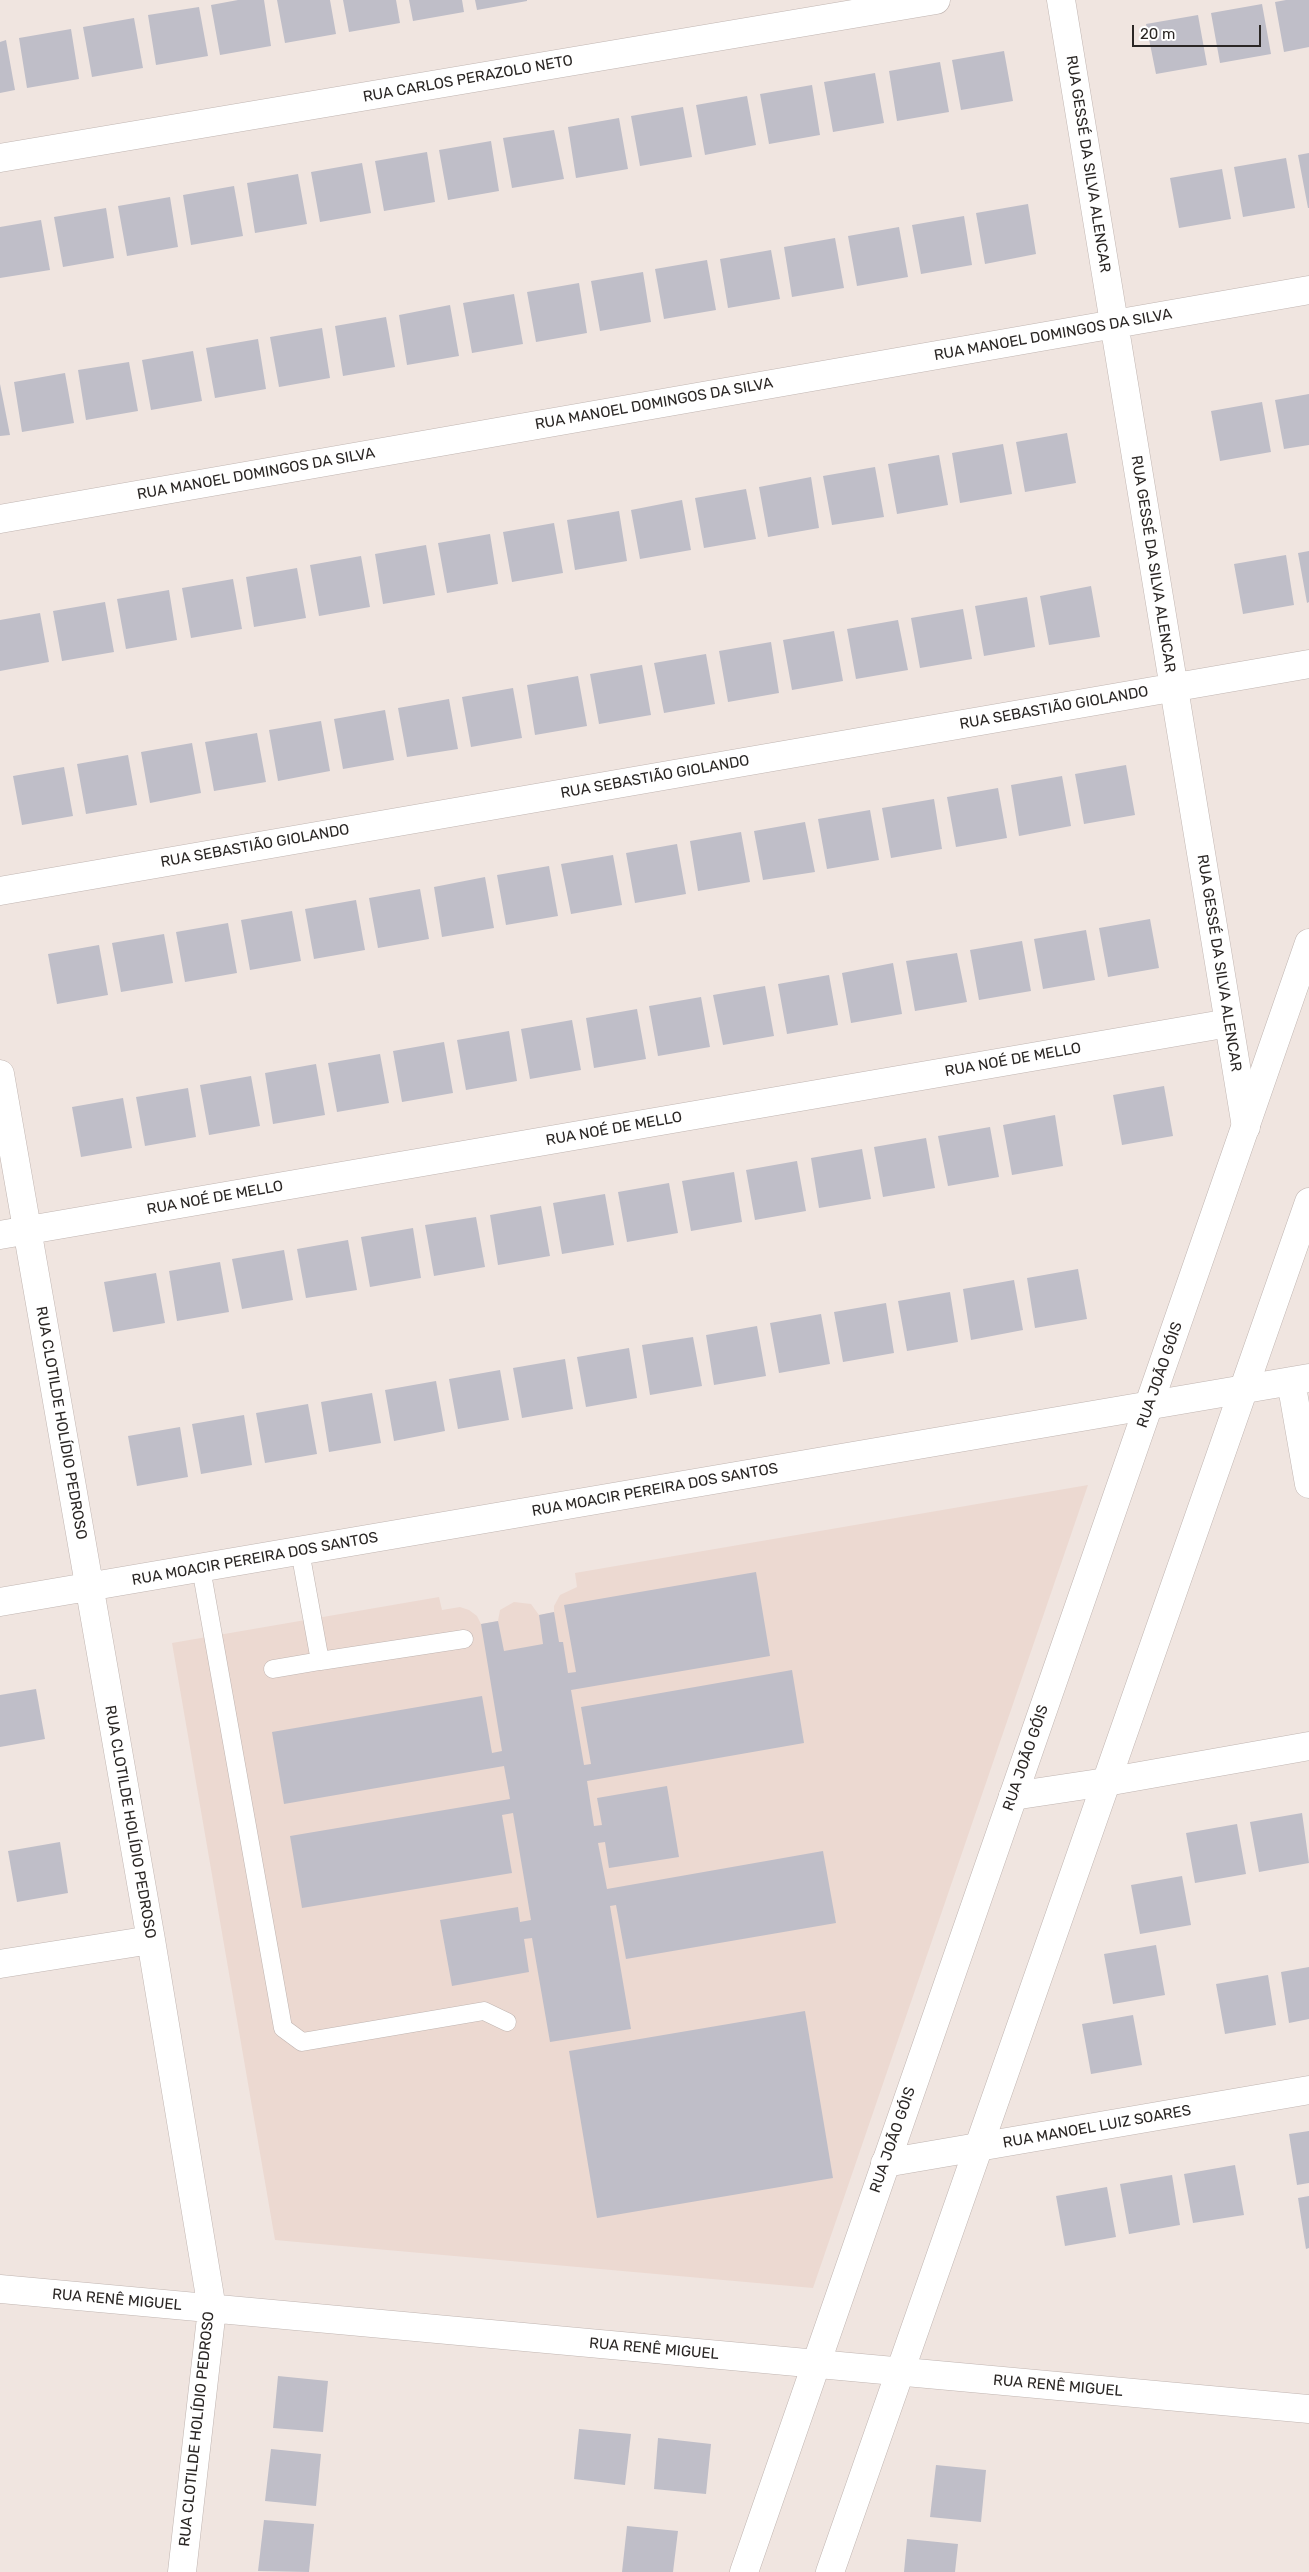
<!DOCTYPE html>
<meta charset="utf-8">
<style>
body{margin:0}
#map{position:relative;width:1309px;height:2572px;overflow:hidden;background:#f0e5e0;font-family:Rubik,sans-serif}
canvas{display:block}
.scale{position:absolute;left:1132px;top:25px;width:129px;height:22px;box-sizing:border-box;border:2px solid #2b2725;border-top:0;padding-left:6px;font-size:15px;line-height:18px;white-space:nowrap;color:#2b2725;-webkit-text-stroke:4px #fff;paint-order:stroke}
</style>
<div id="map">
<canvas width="1309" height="2572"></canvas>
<div class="scale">20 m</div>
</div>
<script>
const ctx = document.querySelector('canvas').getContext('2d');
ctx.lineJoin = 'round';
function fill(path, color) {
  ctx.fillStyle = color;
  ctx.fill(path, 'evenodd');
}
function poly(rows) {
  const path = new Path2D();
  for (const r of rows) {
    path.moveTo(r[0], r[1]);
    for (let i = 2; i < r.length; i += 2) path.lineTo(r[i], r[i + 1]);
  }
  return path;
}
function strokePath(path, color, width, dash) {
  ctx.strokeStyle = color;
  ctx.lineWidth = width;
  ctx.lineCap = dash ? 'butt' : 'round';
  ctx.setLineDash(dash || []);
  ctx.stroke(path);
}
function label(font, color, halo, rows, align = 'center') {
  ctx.font = font + ' Rubik,sans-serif';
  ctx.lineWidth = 5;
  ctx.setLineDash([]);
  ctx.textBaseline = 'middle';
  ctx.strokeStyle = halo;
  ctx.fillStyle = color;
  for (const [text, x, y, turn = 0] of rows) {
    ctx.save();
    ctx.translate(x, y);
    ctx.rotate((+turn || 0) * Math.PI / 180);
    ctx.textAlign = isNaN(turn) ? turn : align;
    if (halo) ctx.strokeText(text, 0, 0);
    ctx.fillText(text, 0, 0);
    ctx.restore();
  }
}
fill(poly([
 [1088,1485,813,2288,275,2240,172,1643,439,1597,442,1610,460,1607,469,1610,477,1616,481,1624,498,1621,500,1610,514,1602,531,1604,539,1615,554,1612,554,1606,560,1595,577,1587,575,1573]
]), '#ecd9d1');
fill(poly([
 [238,0,264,0,271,46,220,55,211,5],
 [277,0,330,0,336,34,285,43],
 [343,0,396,0,400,23,349,32],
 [409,0,462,0,464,12,413,21],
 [475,0,527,0,527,1,477,10],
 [1286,0,1309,0,1309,47,1284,52,1275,2],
 [1262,4,1271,54,1220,63,1211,13],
 [199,7,208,56,156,65,148,15],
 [1198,15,1207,65,1156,74,1146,24],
 [134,18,143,68,92,77,83,27],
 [71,29,79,79,27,88,19,38],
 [6,40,15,90,0,93,0,42],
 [1004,51,1013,101,961,110,952,60],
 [940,62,949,112,897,121,889,71],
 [875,73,884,123,833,132,824,82],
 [812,85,820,135,769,144,760,94],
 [747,96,756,145,705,155,696,105],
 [683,107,692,157,640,166,631,116],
 [619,118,628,169,576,178,568,127],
 [554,130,564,179,512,188,503,138],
 [491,141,499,191,448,200,439,150],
 [427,152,435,202,384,211,375,161],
 [1309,153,1309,208,1308,208,1298,155],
 [1286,158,1295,208,1243,217,1234,167],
 [362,163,371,213,320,222,311,172],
 [1222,169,1231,219,1179,228,1170,178],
 [298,174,307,224,255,233,247,183],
 [234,186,243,236,191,245,183,195],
 [170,197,178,247,127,256,118,206],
 [1028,204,1036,254,985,264,976,213],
 [106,208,114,258,63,267,54,217],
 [964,216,972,265,921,274,912,225],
 [41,220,50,270,0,278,0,227],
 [899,227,908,277,857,286,848,236],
 [835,238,844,288,792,297,784,247],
 [771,250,780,299,728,308,720,259],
 [707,260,716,310,664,319,655,269],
 [643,272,651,322,600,331,591,281],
 [579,283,587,333,536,342,527,292],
 [514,294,523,344,472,353,463,303],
 [450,305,459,356,407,365,399,315],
 [386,317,395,367,343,376,335,326],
 [322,328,330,378,279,387,270,337],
 [258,339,266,389,215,398,206,348],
 [193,351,202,401,151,410,142,360],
 [129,362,138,411,86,420,78,370],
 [65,373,74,423,22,432,14,382],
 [0,384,10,435,0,436],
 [1309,394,1309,445,1284,449,1275,400],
 [1262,402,1271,452,1220,461,1211,411],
 [1067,433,1076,483,1025,492,1016,442],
 [1003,444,1012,494,960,503,952,453],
 [939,455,948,505,897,514,888,464],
 [875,467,884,517,832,525,823,476],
 [811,477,819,528,768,537,759,487],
 [746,489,756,539,704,548,695,498],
 [682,500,691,550,640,559,631,510],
 [619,511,627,561,575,570,567,520],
 [554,523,563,573,512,582,503,532],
 [490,534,498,584,447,593,438,543],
 [426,545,435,595,383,604,375,554],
 [1309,551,1309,602,1307,603,1298,553],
 [1286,555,1294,605,1243,614,1234,564],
 [361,556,370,607,319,616,310,565],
 [297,568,306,618,254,627,246,577],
 [233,579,242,629,191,638,182,588],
 [1091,586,1100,637,1049,645,1040,596],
 [169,590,177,640,126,649,117,599],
 [1027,597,1035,647,984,656,975,606],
 [105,602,114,652,62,661,53,611],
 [963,609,972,659,920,668,911,618],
 [40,613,49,662,0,671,0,620],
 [898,620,908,670,856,679,847,629],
 [834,631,843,681,792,690,783,640],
 [771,642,779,693,728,702,719,651],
 [706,654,715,704,664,713,654,663],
 [642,665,651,715,599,724,590,674],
 [578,676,587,726,535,735,527,685],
 [513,688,522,738,471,747,462,697],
 [449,699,458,749,407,757,398,708],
 [385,710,394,760,343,769,334,719],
 [321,721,330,771,278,781,269,730],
 [257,733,266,782,214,791,205,742],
 [192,743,201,793,150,803,141,752],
 [128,755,137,805,86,814,77,764],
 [1126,765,1135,815,1084,824,1075,774],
 [64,767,73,816,22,825,13,776],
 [1062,776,1071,826,1019,836,1011,785],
 [998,788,1007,838,956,847,947,797],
 [934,799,942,849,891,858,882,808],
 [870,810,879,860,827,869,818,819],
 [805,822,815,872,763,880,754,831],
 [741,832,750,882,698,891,690,841],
 [677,844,686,894,635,903,626,853],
 [613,855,622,905,571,914,561,864],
 [549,866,558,916,506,925,497,875],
 [485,877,494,928,442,937,434,887],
 [420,889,429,939,378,948,369,898],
 [356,900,365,950,314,959,305,909],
 [292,911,301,961,250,970,241,920],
 [1150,919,1159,968,1108,977,1099,928],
 [228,923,237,973,185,982,176,932],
 [1086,930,1095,980,1043,989,1034,939],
 [164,934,173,983,121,992,112,943],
 [1022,941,1031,991,979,1000,970,950],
 [99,945,108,995,57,1004,48,954],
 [957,953,967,1002,915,1011,906,961],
 [893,963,902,1014,851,1023,842,973],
 [829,975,838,1025,787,1034,778,984],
 [765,986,774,1036,723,1045,713,995],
 [701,997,710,1047,658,1056,649,1006],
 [637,1009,646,1059,594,1068,586,1018],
 [572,1020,581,1070,530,1079,521,1029],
 [509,1031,517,1081,466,1090,457,1040],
 [444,1042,453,1093,402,1102,393,1051],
 [380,1054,389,1103,337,1112,328,1063],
 [316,1064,325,1115,273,1124,265,1073],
 [251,1076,260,1126,209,1135,200,1085],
 [1164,1086,1173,1136,1122,1145,1113,1095],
 [188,1088,196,1137,145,1146,136,1097],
 [123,1098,132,1148,81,1157,72,1107],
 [1055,1115,1063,1166,1012,1175,1003,1125],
 [990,1127,999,1177,948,1186,938,1136],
 [926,1138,935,1188,883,1197,874,1147],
 [862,1149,871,1199,819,1208,811,1158],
 [797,1161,806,1211,755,1220,746,1170],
 [734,1172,742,1222,691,1231,682,1181],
 [669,1183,678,1233,627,1242,618,1192],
 [605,1194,614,1245,562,1254,553,1203],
 [541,1206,550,1256,498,1265,490,1215],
 [476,1217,485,1267,434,1276,425,1225],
 [413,1228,421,1278,370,1287,361,1237],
 [348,1240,357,1290,306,1298,297,1249],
 [284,1250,293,1300,242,1309,232,1259],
 [220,1262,229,1312,177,1321,169,1271],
 [1078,1269,1087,1319,1035,1328,1027,1278],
 [156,1273,165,1323,113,1332,104,1282],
 [1014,1280,1023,1330,971,1340,963,1289],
 [950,1292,958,1342,907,1351,898,1301],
 [886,1303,894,1353,843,1362,834,1312],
 [821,1314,830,1364,779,1373,770,1323],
 [757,1326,766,1376,714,1385,706,1335],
 [693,1337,702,1386,650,1395,642,1345],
 [629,1348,637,1398,586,1407,577,1357],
 [565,1359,573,1409,522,1418,513,1368],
 [500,1370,509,1420,458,1429,449,1379],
 [436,1381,445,1431,394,1441,385,1390],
 [372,1393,381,1443,329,1452,321,1402],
 [308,1404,317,1454,265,1463,256,1413],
 [244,1415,252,1465,201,1474,192,1424],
 [180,1427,188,1477,137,1486,128,1436],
 [756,1572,770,1656,571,1690,584,1765,591,1764,581,1707,792,1670,804,1743,587,1781,594,1826,602,1825,597,1798,667,1786,679,1857,609,1868,605,1842,598,1843,607,1889,823,1851,836,1923,626,1959,616,1905,610,1906,631,2029,550,2042,532,1938,524,1939,529,1972,452,1986,440,1920,518,1907,520,1922,531,1920,513,1813,502,1815,512,1873,302,1908,290,1836,510,1799,504,1766,284,1804,272,1732,482,1696,492,1753,502,1751,481,1624,498,1621,504,1651,543,1644,539,1615,554,1612,559,1642,563,1642,568,1673,576,1672,564,1605],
 [36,1689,45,1739,0,1747,0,1695],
 [1302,1813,1309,1863,1259,1872,1250,1822],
 [1237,1824,1246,1874,1195,1883,1186,1833],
 [60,1842,68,1893,17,1902,8,1851],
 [1182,1876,1191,1925,1140,1934,1131,1885],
 [1156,1945,1165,1995,1113,2004,1104,1954],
 [1309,1967,1309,2019,1289,2023,1281,1972],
 [1268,1975,1276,2025,1225,2034,1216,1984],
 [805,2011,833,2178,597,2218,569,2051],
 [1133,2015,1142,2065,1091,2074,1082,2024],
 [1309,2131,1309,2183,1297,2185,1289,2134],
 [1235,2165,1244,2215,1193,2223,1184,2174],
 [1172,2175,1180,2225,1129,2234,1120,2184],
 [1107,2187,1116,2237,1065,2246,1056,2196],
 [1309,2196,1309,2248,1306,2249,1298,2198],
 [278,2376,328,2381,323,2432,273,2428],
 [579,2429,631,2434,625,2485,574,2479],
 [658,2438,711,2444,706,2494,654,2489],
 [271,2449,321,2454,316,2506,265,2501],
 [936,2465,986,2470,981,2522,930,2517],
 [264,2520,314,2524,309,2572,258,2571],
 [627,2526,678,2531,673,2572,622,2572],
 [907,2539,958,2544,955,2572,904,2572]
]), '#bfbec8');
const service = poly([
 [300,1551,320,1661,464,1639],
 [201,1568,283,2028,302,2042,484,2011,507,2022],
 [273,1669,320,1661]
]);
const minor = poly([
 [1061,0,1246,1127],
 [0,158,936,0],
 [0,519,1309,290],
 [0,891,1309,664],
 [0,1074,151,1940,212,2309,182,2572],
 [0,1235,1229,1023],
 [1291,1381,1309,1484],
 [0,1602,1309,1378],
 [1013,1796,1106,1782,1309,1746],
 [0,1964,151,1940],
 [885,2163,1309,2090],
 [0,2289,1309,2409]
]);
const tertiary = poly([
 [744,2572,1309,943],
 [830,2572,1309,1202]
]);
strokePath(service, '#c0b5b1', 19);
strokePath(minor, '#c0b5b1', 29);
strokePath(tertiary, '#c0b5b1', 29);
strokePath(service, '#fff', 18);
strokePath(minor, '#fff', 28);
strokePath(tertiary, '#fff', 28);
label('15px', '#2b2725', '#fff', [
 ["RUA CARLOS PERAZOLO NETO",468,79,-10],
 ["RUA GESSÉ DA SILVA ALENCAR",1088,164,81],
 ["RUA MANOEL DOMINGOS DA SILVA",1053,335,-10],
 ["RUA MANOEL DOMINGOS DA SILVA",654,404,-10],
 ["RUA MANOEL DOMINGOS DA SILVA",256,474,-10],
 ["RUA GESSÉ DA SILVA ALENCAR",1153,564,81],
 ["RUA SEBASTIÃO GIOLANDO",1054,708,-10],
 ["RUA SEBASTIÃO GIOLANDO",655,777,-10],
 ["RUA SEBASTIÃO GIOLANDO",255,846,-10],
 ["RUA GESSÉ DA SILVA ALENCAR",1219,963,81],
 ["RUA NOÉ DE MELLO",1013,1060,-10],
 ["RUA NOÉ DE MELLO",614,1129,-10],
 ["RUA NOÉ DE MELLO",215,1198,-10],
 ["RUA JOÃO GÓIS",1160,1375,-71],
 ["RUA CLOTILDE HOLÍDIO PEDROSO",61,1423,80],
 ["RUA MOACIR PEREIRA DOS SANTOS",655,1490,-10],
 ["RUA MOACIR PEREIRA DOS SANTOS",255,1559,-10],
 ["RUA JOÃO GÓIS",1026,1758,-71],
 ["RUA CLOTILDE HOLÍDIO PEDROSO",130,1822,80],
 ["RUA MANOEL LUIZ SOARES",1097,2127,-10],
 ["RUA JOÃO GÓIS",893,2140,-71],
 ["RUA RENÊ MIGUEL",117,2300,5],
 ["RUA RENÊ MIGUEL",654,2349,5],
 ["RUA RENÊ MIGUEL",1058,2386,5],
 ["RUA CLOTILDE HOLÍDIO PEDROSO",197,2429,-84]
]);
</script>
